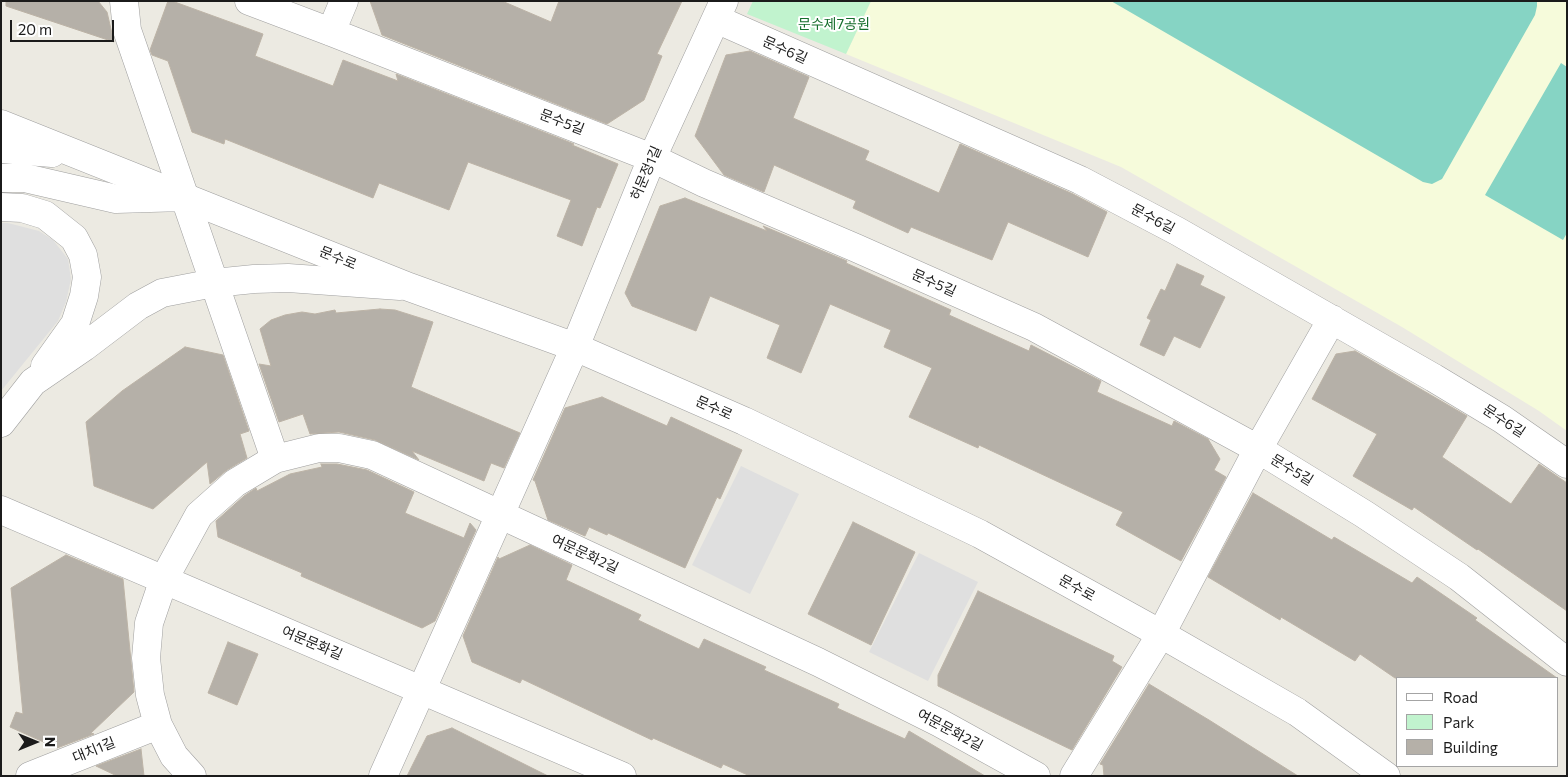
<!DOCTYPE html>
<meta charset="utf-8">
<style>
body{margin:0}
#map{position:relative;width:1568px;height:777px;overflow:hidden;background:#eceae2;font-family:Commissioner,sans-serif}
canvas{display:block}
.frame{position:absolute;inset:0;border:2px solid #1b1b1b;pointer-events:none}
.legend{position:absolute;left:1396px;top:677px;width:162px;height:90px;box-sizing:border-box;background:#fff;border:1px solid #a4a4a4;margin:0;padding:6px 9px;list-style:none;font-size:15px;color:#1b1b1b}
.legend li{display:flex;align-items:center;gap:10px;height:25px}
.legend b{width:25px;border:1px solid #a4a4a4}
.north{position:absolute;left:10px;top:717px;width:50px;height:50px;-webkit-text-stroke:4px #fff;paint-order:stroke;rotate:90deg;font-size:14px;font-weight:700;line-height:20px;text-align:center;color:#1b1b1b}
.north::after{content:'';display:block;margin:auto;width:18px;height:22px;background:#1b1b1b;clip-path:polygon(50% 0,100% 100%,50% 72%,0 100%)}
.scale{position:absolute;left:10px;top:20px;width:104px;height:22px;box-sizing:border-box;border:2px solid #1b1b1b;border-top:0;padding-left:6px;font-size:15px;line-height:18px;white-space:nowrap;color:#1b1b1b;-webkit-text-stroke:4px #fff;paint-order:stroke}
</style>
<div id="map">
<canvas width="1568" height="777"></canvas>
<div class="frame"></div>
<ul class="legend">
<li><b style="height:6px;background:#fff"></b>Road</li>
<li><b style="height:14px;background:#c1f3ce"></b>Park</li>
<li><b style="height:14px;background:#b5b0a8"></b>Building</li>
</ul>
<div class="north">N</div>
<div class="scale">20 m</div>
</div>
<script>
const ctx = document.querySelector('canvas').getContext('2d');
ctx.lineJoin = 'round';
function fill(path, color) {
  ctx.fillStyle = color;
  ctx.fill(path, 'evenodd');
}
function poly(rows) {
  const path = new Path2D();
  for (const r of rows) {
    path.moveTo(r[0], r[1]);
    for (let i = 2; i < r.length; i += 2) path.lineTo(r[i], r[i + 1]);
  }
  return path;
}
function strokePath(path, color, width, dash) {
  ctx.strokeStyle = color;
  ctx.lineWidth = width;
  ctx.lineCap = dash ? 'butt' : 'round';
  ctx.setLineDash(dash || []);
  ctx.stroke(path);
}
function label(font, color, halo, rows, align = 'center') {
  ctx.font = font + ' Commissioner,"Noto Sans KR",sans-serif';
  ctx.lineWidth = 4;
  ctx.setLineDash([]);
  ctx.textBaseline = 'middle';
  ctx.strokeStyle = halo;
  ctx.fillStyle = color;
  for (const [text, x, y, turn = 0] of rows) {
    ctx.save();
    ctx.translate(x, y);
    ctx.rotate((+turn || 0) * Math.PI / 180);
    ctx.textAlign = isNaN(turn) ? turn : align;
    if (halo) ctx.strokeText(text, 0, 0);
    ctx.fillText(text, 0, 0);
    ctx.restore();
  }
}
fill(poly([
 [871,1,1567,1,1567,431,1539,411,1402,327,1121,167,846,54]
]), '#f6fbdb');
fill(poly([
 [753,1,871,1,846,54,747,14]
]), '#c1f3ce');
fill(poly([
 [1111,1,1537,1,1537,6,1535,15,1442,179,1432,184,1423,182],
 [1561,63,1567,67,1567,233,1563,240,1485,195]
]), '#86d4c4');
fill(poly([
 [1,223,8,223,39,231,53,240,68,259,71,279,66,302,58,321,1,391],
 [741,466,799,494,750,594,692,565],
 [919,553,978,582,928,681,869,652]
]), '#dfdfdf');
const building = poly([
 [6,1,98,1,107,12,114,42,6,6,6,1],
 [168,1,172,1,263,34,255,56,333,86,343,60,398,81,396,74,574,144,572,145,618,164,600,208,597,207,582,246,557,236,571,200,468,162,449,210,379,183,373,198,225,139,224,144,192,132,168,61,152,55,150,50,168,1],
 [370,1,502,1,551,22,559,1,682,1,657,54,662,56,644,100,607,124,382,35,370,1],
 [750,51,809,77,793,118,869,151,865,160,939,193,960,144,1073,194,1107,212,1088,257,1008,222,992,260,911,227,908,233,853,208,856,201,774,165,764,192,724,175,695,136,726,55,750,51],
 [685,198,767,231,763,226,847,261,846,263,951,310,949,315,1029,351,1031,345,1101,381,1097,392,1172,426,1174,421,1208,439,1220,459,1214,470,1226,477,1181,561,1116,525,1123,512,979,445,978,448,909,417,932,368,884,347,891,330,830,304,801,373,767,358,780,325,710,296,696,331,632,306,625,293,660,206,685,198],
 [1177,264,1204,276,1200,285,1225,297,1200,348,1174,336,1164,356,1140,345,1151,320,1147,318,1161,289,1165,291,1177,264],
 [380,309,395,310,433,322,411,387,520,433,504,468,491,463,484,481,412,451,419,460,375,440,339,432,310,434,303,414,279,422,259,364,271,366,260,329,271,320,285,315,302,312,315,314,335,310,336,313,380,309],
 [185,347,223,355,249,431,240,434,247,458,227,470,210,484,207,462,153,509,94,486,86,422,122,391,185,347],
 [1355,351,1467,416,1442,457,1511,504,1539,464,1567,483,1567,611,1478,549,1477,550,1414,507,1412,510,1353,476,1377,434,1312,399,1336,354,1355,351],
 [602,397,667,426,671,417,742,450,720,499,717,497,685,568,608,533,607,535,589,527,585,536,548,520,535,481,533,480,565,408,602,397],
 [321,464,337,464,367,470,414,492,405,513,464,538,470,523,476,530,435,621,422,628,301,576,302,573,218,537,216,521,244,496,256,488,257,491,290,474,322,467,321,464],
 [1253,493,1332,540,1334,537,1412,583,1417,577,1477,618,1475,620,1557,678,1395,678,1360,654,1355,661,1281,617,1280,620,1208,577,1253,493],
 [853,522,915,552,871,645,808,614,853,522],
 [530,545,572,565,566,580,641,615,638,620,699,649,704,639,766,667,764,670,839,704,837,708,905,739,909,731,985,776,750,776,723,764,721,768,653,738,652,740,522,679,520,683,472,662,463,636,498,557,499,559,530,545],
 [66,555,123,579,134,692,91,733,94,734,57,748,10,727,16,712,23,714,11,588,66,555],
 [978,591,1114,656,1112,661,1122,667,1072,750,938,686,938,675,978,591],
 [228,642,258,654,237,705,208,693,228,642],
 [1149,684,1209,720,1298,776,1104,776,1103,765,1100,764,1149,684],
 [452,728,548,776,407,776,427,736,452,728],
 [141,749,144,776,117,776,96,766,141,749]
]);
fill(building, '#b5b0a8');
strokePath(building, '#bcb3a6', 1);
const pedestrian = poly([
 [1,510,622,776]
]);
const minor = poly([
 [124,1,127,30,275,459],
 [249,1,331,32,652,158,704,183,856,248,1034,327,1258,449,1364,514,1459,577,1567,662],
 [716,19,1080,180,1177,231,1434,378,1502,419,1567,464],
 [331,32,344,1],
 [1,178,25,178,116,199,184,197],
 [1,207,22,208,45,215,74,238,83,255,87,277,84,296,75,324,45,366],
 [1,423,33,382,84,347,138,306,162,293,214,283,254,279,288,278,400,286],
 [30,776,158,725],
 [192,776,174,756,158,725,150,695,146,658,149,623,164,579,199,515,235,483,275,459,319,448,339,448,372,455,818,662,940,723,1036,776],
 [383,776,575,347,652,158,724,1],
 [1074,776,1161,634,1258,449,1332,319]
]);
const tertiary = poly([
 [1,124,409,287,575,347,744,421,980,534,1161,634,1297,712,1386,776],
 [1,149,52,153]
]);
strokePath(pedestrian, '#9f9f9f', 29);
strokePath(minor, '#9f9f9f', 29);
strokePath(tertiary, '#9f9f9f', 29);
strokePath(pedestrian, '#fff', 28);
strokePath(minor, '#fff', 28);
strokePath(tertiary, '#fff', 28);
label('14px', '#156e2c', '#fff', [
 ["문수제7공원",834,24]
]);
label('14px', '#1b1b1b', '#fff', [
 ["문수6길",785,50,24],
 ["문수5길",562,122,21],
 ["허문정1길",646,173,-67],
 ["문수6길",1153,219,28],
 ["문수로",338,258,22],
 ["문수5길",934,283,24],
 ["문수로",714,408,24],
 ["문수6길",1504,421,33],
 ["문수5길",1292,470,31],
 ["여문문화2길",585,554,25],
 ["문수로",1077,588,29],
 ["여문문화길",312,643,23],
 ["여문문화2길",950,730,28],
 ["대치1길",94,750,-22]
]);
</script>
